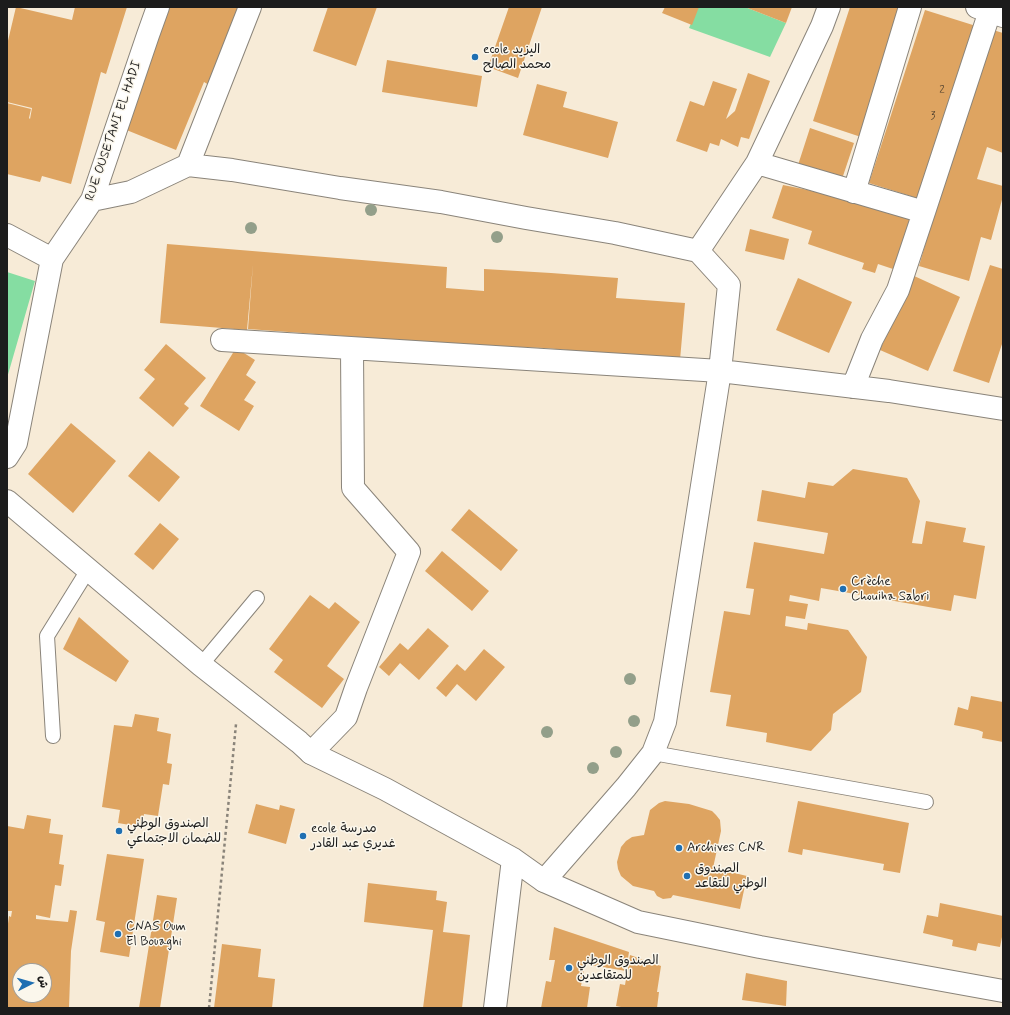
<!DOCTYPE html>
<meta charset="utf-8">
<style>
body{margin:0}
#map{position:relative;width:1010px;height:1015px;overflow:hidden;background:#f7ebd7;font-family:Mynerve,"Playpen Sans Arabic",sans-serif}
canvas{display:block}
.frame{position:absolute;inset:0;border:8px solid #1c1c1c;pointer-events:none}
.north{position:absolute;left:12px;top:963px;width:40px;height:40px;box-sizing:border-box;background:#fbf7ec;border:1px solid #a29f99;border-radius:50%;rotate:84deg;font-size:11px;font-weight:700;line-height:16px;text-align:center;color:#1c1c1c}
.north::after{content:'';display:block;margin:auto;width:14px;height:18px;background:#1f6fb2;clip-path:polygon(50% 0,100% 100%,50% 72%,0 100%)}
</style>
<div id="map">
<canvas width="1010" height="1015"></canvas>
<div class="frame"></div>
<div class="north">ش</div>
</div>
<script>
const ctx = document.querySelector('canvas').getContext('2d');
ctx.lineJoin = 'round';
function fill(path, color) {
  ctx.fillStyle = color;
  ctx.fill(path, 'evenodd');
}
function poly(rows) {
  const path = new Path2D();
  for (const r of rows) {
    path.moveTo(r[0], r[1]);
    for (let i = 2; i < r.length; i += 2) path.lineTo(r[i], r[i + 1]);
  }
  return path;
}
function strokePath(path, color, width, dash) {
  ctx.strokeStyle = color;
  ctx.lineWidth = width;
  ctx.lineCap = dash ? 'butt' : 'round';
  ctx.setLineDash(dash || []);
  ctx.stroke(path);
}
function label(font, color, halo, rows, align = 'center') {
  ctx.font = font + ' Mynerve,"Playpen Sans Arabic",sans-serif';
  ctx.lineWidth = 3;
  ctx.setLineDash([]);
  ctx.textBaseline = 'middle';
  ctx.strokeStyle = halo;
  ctx.fillStyle = color;
  for (const [text, x, y, turn = 0] of rows) {
    ctx.save();
    ctx.translate(x, y);
    ctx.rotate((+turn || 0) * Math.PI / 180);
    ctx.textAlign = isNaN(turn) ? turn : align;
    if (halo) ctx.strokeText(text, 0, 0);
    ctx.fillText(text, 0, 0);
    ctx.restore();
  }
}
fill(poly([
 [698,7,745,7,786,23,770,57,689,28],
 [7,272,35,281,7,378]
]), '#85dda2');
fill(poly([
 [16,7,72,20,75,7,127,7,106,74,101,72,71,184,42,176,40,182,7,174,7,103,31,109,29,118,30,119,32,108,7,102,7,45],
 [167,7,240,7,209,85,204,82,176,150,119,127],
 [328,7,377,7,356,66,313,51],
 [509,7,542,7,518,78,488,67],
 [665,7,699,7,692,25,662,13],
 [745,7,792,7,786,23],
 [850,7,910,7,867,139,813,121],
 [925,10,976,26,920,199,869,183],
 [993,30,1003,33,1003,153,987,147,977,179,1003,186,1003,196,991,240,981,237,969,281,919,266,947,170],
 [387,60,482,76,477,107,382,92],
 [748,73,770,81,749,139,741,137,738,147,721,139,719,146,710,143,707,152,676,141,690,101,704,106,713,81,737,89,726,119,735,111],
 [537,84,567,92,563,107,618,122,608,158,523,135],
 [810,128,854,143,842,179,798,165],
 [783,185,823,193,915,221,899,271,878,264,875,273,862,269,864,263,808,244,812,231,772,218],
 [750,229,789,239,784,260,745,251],
 [167,244,447,267,446,288,484,291,484,269,551,273,618,278,616,298,685,303,680,360,545,348,479,346,248,329,253,264,247,330,160,323],
 [990,265,1003,269,1003,341,989,383,953,371],
 [912,275,960,297,928,371,880,350],
 [798,278,852,302,829,353,776,330],
 [166,344,206,378,184,404,189,408,173,427,139,398,155,379,144,370],
 [236,348,255,360,246,375,256,382,244,400,254,406,239,431,200,406],
 [71,423,116,461,73,513,28,474],
 [149,451,180,477,159,502,128,476],
 [853,469,907,478,920,501,912,543,922,544,926,521,966,528,963,542,985,546,976,599,954,595,951,611,821,588,819,601,790,595,789,601,808,604,805,619,786,616,785,626,807,630,808,623,848,630,867,657,861,692,833,714,831,730,811,751,766,742,767,733,726,726,731,695,710,692,724,611,750,615,754,589,746,588,754,542,824,554,828,533,757,521,762,490,805,498,808,482,833,486],
 [469,509,518,550,501,571,451,530],
 [160,523,179,539,153,570,134,554],
 [442,551,489,591,472,611,425,571],
 [310,595,329,609,335,602,360,622,327,666,344,679,322,708,274,672,283,660,269,649],
 [79,617,129,661,116,682,63,649],
 [428,628,449,646,419,680,400,663,389,676,379,667,400,643,408,650],
 [484,649,505,667,476,701,457,684,446,697,436,688,457,664,465,671],
 [971,696,1003,702,1003,742,982,738,983,732,978,730,954,725,958,707,968,710],
 [135,714,159,718,157,731,171,734,167,763,172,764,169,785,163,784,158,816,144,814,142,827,118,823,120,810,102,807,114,725,132,727],
 [665,801,689,804,712,811,716,815,720,820,721,831,713,868,747,876,740,909,673,895,671,898,663,899,657,896,654,891,633,886,621,876,618,869,617,862,621,847,626,841,632,837,644,835,650,810,659,803],
 [798,801,909,823,900,873,883,870,884,864,803,849,802,855,788,852],
 [256,804,279,810,280,805,295,809,286,844,248,833],
 [27,815,51,819,49,833,63,835,59,864,64,865,61,886,55,885,50,918,36,915,36,919,68,922,70,910,77,911,71,951,69,1008,7,1008,7,931,9,916,11,917,12,911,7,911,7,826,24,829],
 [20,971,44,971,44,995,20,995],
 [107,854,144,859,129,957,100,952,105,922,96,920],
 [368,883,437,891,436,900,447,902,443,932,470,935,462,1008,423,1008,433,930,364,922],
 [157,895,177,898,160,1008,139,1008],
 [940,903,1003,916,1003,932,1000,947,978,943,976,951,952,946,953,940,923,933,927,915,938,917],
 [554,927,629,952,626,971,585,964,581,986,590,987,587,1008,541,1008,546,981,551,982,555,960,549,960],
 [222,944,261,949,258,977,275,979,272,1008,214,1008],
 [630,955,661,966,657,992,659,992,657,1008,621,1008,621,1007,616,1006,620,984,625,985],
 [746,973,787,981,786,1006,742,1000]
]), '#dea461');
const service = poly([
 [201,665,257,598],
 [53,736,47,636,88,570],
 [653,753,926,802]
]);
const minor = poly([
 [757,163,924,212,990,11],
 [188,165,250,7],
 [854,192,910,7],
 [92,200,131,192,188,165,232,170,340,188,441,202,526,218,615,233,698,251],
 [7,235,52,259],
 [222,340,720,371,889,391,1003,409],
 [853,387,872,339,898,290,924,212],
 [7,457,16,443,52,259,92,200,148,35,158,7],
 [311,753,346,717,356,688,409,552,353,488,352,349],
 [544,881,626,787,653,753,665,722,720,371,729,285,698,251,757,163,822,26,829,7]
]);
const tertiary = poly([
 [7,501,201,665,299,742,311,753,385,789,513,859,544,881,638,922,760,947,1003,991],
 [495,1008,513,859]
]);
const secondary = poly([
 [977,7,1003,16]
]);
strokePath(service, '#8a847a', 16);
strokePath(minor, '#8a847a', 24);
strokePath(tertiary, '#8a847a', 24);
strokePath(secondary, '#8a847a', 24);
strokePath(poly([
 [209,1008,236,724]
]), '#8a847a', 2.5, [3, 3]);
strokePath(service, '#fff', 14);
strokePath(minor, '#fff', 22);
strokePath(tertiary, '#fff', 22);
strokePath(secondary, '#fff', 22);
ctx.fillStyle = '#939f8a';
for (const [x, y] of [
 [371,210],
 [251,228],
 [497,237],
 [630,679],
 [634,721],
 [547,732],
 [616,752],
 [593,768]
]) {
  ctx.beginPath();
  ctx.arc(x, y, 6, 0, 2 * Math.PI);
  ctx.fill();
}
for (const [x, y, r, color] of [
 [475,57,4,"#1f6fb2"],
 [843,589,4,"#1f6fb2"],
 [119,831,4,"#1f6fb2"],
 [303,836,4,"#1f6fb2"],
 [679,848,4,"#1f6fb2"],
 [687,876,4,"#1f6fb2"],
 [118,934,4,"#1f6fb2"],
 [569,968,4,"#1f6fb2"]
]) {
  const dot = new Path2D();
  dot.arc(x, y, r, 0, 2 * Math.PI);
  ctx.fillStyle = color;
  ctx.fill(dot);
  strokePath(dot, '#fbf7ec', 1.5);
}
label('11px', '#4c3e2d', null, [
 ["2",942,91],
 ["3",933,117]
]);
label('13px', '#1c1c1c', '#fbf7ec', [
 ["ecole اليزيد",483,50],
 ["محمد الصالح",483,65],
 ["Crèche",851,582],
 ["Chouiha Sabri",851,597],
 ["الصندوق الوطني",127,824],
 ["للضمان الاجتماعي",127,839],
 ["ecole مدرسة",311,829],
 ["غديري عبد القادر",311,844],
 ["Archives CNR",687,848],
 ["الصندوق",695,869],
 ["الوطني للتقاعد",695,884],
 ["CNAS Oum",126,927],
 ["El Bouaghi",126,942],
 ["الصندوق الوطني",577,961],
 ["للمتقاعدين",577,976]
], 'left');
label('13px', '#1c1c1c', '#fbf7ec', [
 ["RUE OUSETANI EL HADI",114,131,-71]
]);
</script>
